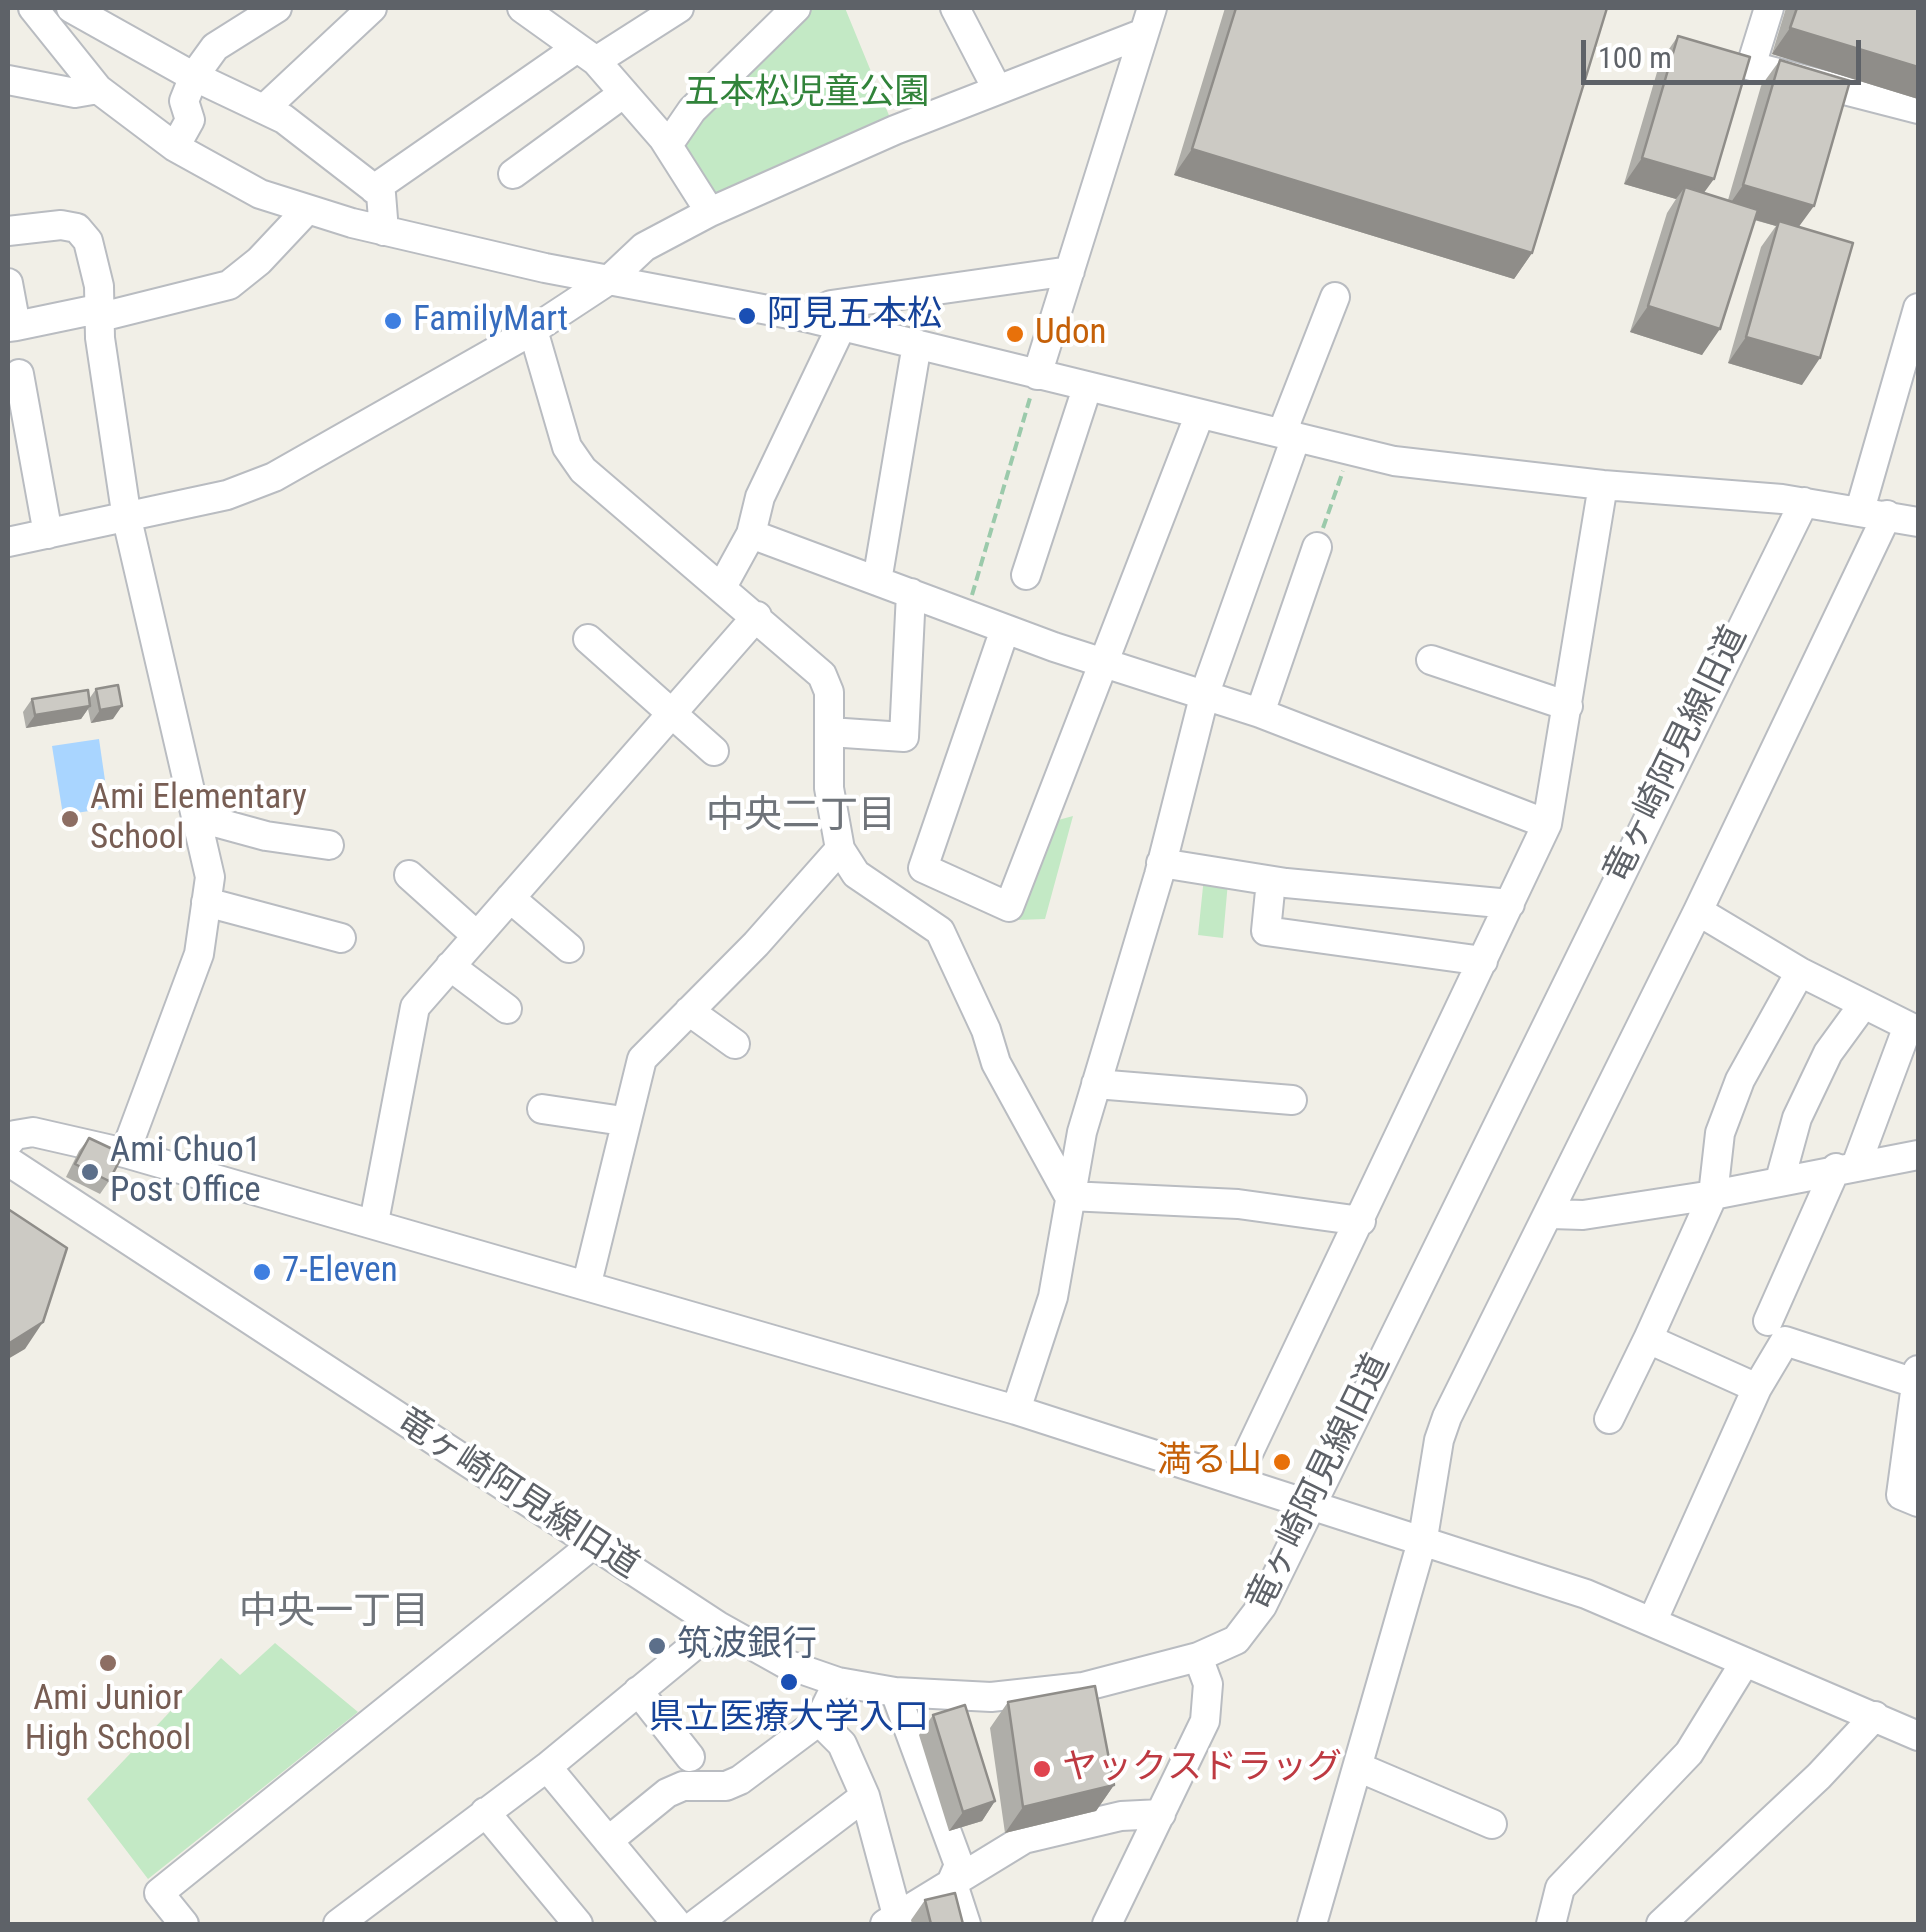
<!DOCTYPE html>
<meta charset="utf-8">
<style>
body{margin:0}
#map{position:relative;width:1926px;height:1932px;overflow:hidden;background:#f1efe7;font-family:"Roboto Condensed",sans-serif}
canvas{display:block}
.frame{position:absolute;inset:0;border:10px solid #5e6268;pointer-events:none}
.scale{position:absolute;left:1581px;top:40px;width:280px;height:45px;box-sizing:border-box;border:5px solid #5e6268;border-top:0;padding-left:12px;font-size:30px;line-height:35px;white-space:nowrap;color:#5e6268;-webkit-text-stroke:8px #fff;paint-order:stroke}
</style>
<div id="map">
<canvas width="1926" height="1932"></canvas>
<div class="frame"></div>
<div class="scale">100 m</div>
</div>
<script>
const ctx = document.querySelector('canvas').getContext('2d');
ctx.lineJoin = 'round';
function fill(path, color) {
  ctx.fillStyle = color;
  ctx.fill(path, 'evenodd');
}
function poly(rows) {
  const path = new Path2D();
  for (const r of rows) {
    path.moveTo(r[0], r[1]);
    for (let i = 2; i < r.length; i += 2) path.lineTo(r[i], r[i + 1]);
  }
  return path;
}
function strokePath(path, color, width, dash) {
  ctx.strokeStyle = color;
  ctx.lineWidth = width;
  ctx.lineCap = dash ? 'butt' : 'round';
  ctx.setLineDash(dash || []);
  ctx.stroke(path);
}
function label(font, color, halo, rows, align = 'center') {
  ctx.font = font + ' "Roboto Condensed","Noto Sans JP",sans-serif';
  ctx.lineWidth = 8;
  ctx.setLineDash([]);
  ctx.textBaseline = 'middle';
  ctx.strokeStyle = halo;
  ctx.fillStyle = color;
  for (const [text, x, y, turn = 0] of rows) {
    ctx.save();
    ctx.translate(x, y);
    ctx.rotate((+turn || 0) * Math.PI / 180);
    ctx.textAlign = isNaN(turn) ? turn : align;
    if (halo) ctx.strokeText(text, 0, 0);
    ctx.fillText(text, 0, 0);
    ctx.restore();
  }
}
fill(poly([
 [796,8,845,8,895,130,710,212,668,145],
 [1073,816,1045,919,1016,920,1051,822],
 [1204,877,1228,882,1223,938,1198,935],
 [275,1643,358,1712,148,1879,87,1799,221,1658,240,1675]
]), '#c3e9c5');
fill(poly([
 [99,739,109,808,63,815,52,746]
]), '#a9d5ff');
const minor = poly([
 [33,8,98,89,175,147,260,194,352,223,545,268,805,317,1394,461,1603,485,1782,499,1918,522],
 [71,8,187,73,284,119,381,194,384,231],
 [522,8,596,61,663,138,710,212],
 [955,8,997,89],
 [1769,8,1751,66,1918,109],
 [596,61,679,8],
 [8,80,75,93,98,89],
 [264,109,372,8],
 [668,145,692,110,796,8],
 [175,147,190,120,184,101,194,76,215,47,277,8],
 [513,174,624,93],
 [374,189,577,48],
 [8,231,61,225,77,228,88,241,99,286,100,338,127,519,210,877,199,954,125,1153],
 [8,283,16,326,8,327],
 [805,317,831,305,1070,271],
 [16,326,88,311,101,317,229,285,259,261,306,211],
 [533,330,567,447,583,470,822,675,829,692,829,788,840,849,856,874,940,931,986,1030,996,1063,1069,1196],
 [19,374,48,534],
 [1037,375,1152,8],
 [1860,510,1918,308],
 [751,534,1054,647,1260,713,1547,824,1603,485],
 [8,542,227,495,274,477,533,330,609,280,644,247,710,212,895,130,1144,33],
 [1026,575,1087,388],
 [877,581,917,344],
 [723,585,751,534,760,497,842,325],
 [1005,629,923,868,1009,907,1199,416],
 [588,639,714,751],
 [1431,660,1568,706],
 [1260,713,1317,547],
 [829,732,904,737,911,593],
 [200,818,266,836,329,845],
 [1161,863,1286,883,1510,904],
 [409,875,477,936],
 [1271,881,1266,931,1483,961],
 [510,898,569,948],
 [206,902,341,938],
 [1698,911,1800,972,1918,1031],
 [450,966,507,1009],
 [689,1011,735,1044],
 [1096,1084,1292,1100],
 [542,1109,623,1121],
 [8,1143,15,1135,33,1132,125,1153,1016,1410,1586,1594,1918,1736],
 [8,1161,718,1626,786,1664,838,1682,895,1692,991,1697,1083,1687,1198,1657,1236,1640,1262,1606,1804,502],
 [1857,1163,1908,1026],
 [1780,1180,1797,1118,1828,1053,1863,1005],
 [1069,1196,1238,1204,1361,1221],
 [1551,1214,1583,1215,1713,1195,1918,1155],
 [374,1222,415,1007,757,616],
 [587,1283,642,1059,756,944,840,849],
 [1768,1321,1836,1168],
 [1918,1370,1901,1495,1918,1502],
 [1757,1388,1648,1339,1713,1195,1720,1133,1740,1080,1800,972],
 [1016,1410,1053,1297,1082,1132,1159,875,1205,693,1295,440,1285,425,1335,297],
 [1609,1419,1648,1339],
 [1236,1479,1547,824],
 [1653,1620,1757,1388,1785,1341,1918,1384],
 [838,1682,819,1721,842,1744,865,1796,897,1915],
 [638,1691,690,1757],
 [895,1692,959,1865,952,1881,966,1924],
 [547,1767,677,1924],
 [1358,1767,1492,1824],
 [485,1812,578,1924],
 [608,1841,667,1793,683,1786,726,1786,740,1780,819,1721],
 [184,1924,159,1893,592,1545],
 [338,1924,547,1767,718,1626],
 [696,1924,865,1796],
 [885,1924,1024,1839,1121,1816,1161,1814],
 [1107,1924,1205,1721,1208,1684,1198,1657],
 [1312,1924,1423,1538,1439,1440,1447,1417,1698,911,1887,515],
 [1551,1924,1560,1888,1689,1753,1745,1662],
 [1661,1924,1819,1776,1875,1716]
]);
strokePath(minor, '#b9bcc1', 32);
strokePath(poly([
 [1323,528,1343,471],
 [972,595,1030,398]
]), '#9bcaab', 4, [10, 5]);
strokePath(minor, '#fff', 28);
fill(poly([
 [1225,8,1607,8,1532,253,1514,279,1174,175],
 [1786,8,1918,8,1918,99,1772,54],
 [1678,36,1704,193,1728,200,1761,86,1780,60,1799,227,1802,385,1728,363,1761,247,1776,226,1754,220,1702,355,1630,332,1667,213,1676,199,1624,184,1660,62],
 [96,689,113,719,91,723,88,709,81,719,26,728,23,712,32,699,89,699],
 [89,1138,109,1181,100,1194,66,1177,79,1151],
 [1008,1702,1114,1785,1096,1811,1005,1833,990,1728],
 [933,1715,995,1801,982,1821,949,1831,919,1735],
 [925,1900,963,1924,912,1924,911,1920]
]), '#afaea9');
fill(poly([
 [1790,28,1918,67,1918,99,1772,54],
 [1192,149,1532,253,1514,279,1174,175],
 [1642,158,1714,179,1695,205,1685,187,1676,199,1624,184],
 [1743,185,1814,206,1795,232,1779,221,1776,226,1725,211],
 [1648,306,1720,329,1702,355,1630,332],
 [1746,337,1820,358,1802,385,1728,363],
 [90,706,81,719,26,728,35,715],
 [122,706,113,719,91,723,100,710],
 [43,1322,25,1349,8,1359,8,1344],
 [1114,1785,1096,1811,1005,1833,1023,1807],
 [995,1801,982,1821,949,1831,963,1812]
]), '#8f8d89');
const building = poly([
 [1236,8,1607,8,1532,253,1192,149,1236,8],
 [1797,8,1918,8,1918,67,1790,28,1797,8],
 [1678,36,1750,57,1714,179,1642,158,1678,36],
 [1780,60,1850,81,1814,206,1743,185,1780,60],
 [1685,187,1758,210,1720,329,1648,306,1685,187],
 [1779,221,1853,243,1820,358,1746,337,1779,221],
 [118,685,122,706,100,710,96,689,118,685],
 [88,690,90,706,35,715,32,699,88,690],
 [89,1138,123,1154,109,1181,75,1164,89,1138],
 [8,1209,67,1248,43,1322,8,1344,8,1209],
 [1095,1686,1114,1785,1023,1807,1008,1702,1095,1686],
 [965,1705,995,1801,963,1812,933,1715,965,1705],
 [955,1893,963,1924,931,1924,925,1900,955,1893]
]);
fill(building, '#cccac4');
strokePath(building, '#8f8d89', 2.5);
for (const [x, y, r, color] of [
 [747,316,10,"#1a4fb4"],
 [393,321,10,"#3f7fe0"],
 [1015,334,10,"#e8710a"],
 [70,819,10,"#8d6e63"],
 [90,1172,10,"#5c6f8a"],
 [262,1272,10,"#3f7fe0"],
 [1282,1462,10,"#e8710a"],
 [657,1646,10,"#5c6f8a"],
 [108,1663,10,"#8d6e63"],
 [789,1682,10,"#1a4fb4"],
 [1042,1769,10,"#e0444e"]
]) {
  const dot = new Path2D();
  dot.arc(x, y, r, 0, 2 * Math.PI);
  ctx.fillStyle = color;
  ctx.fill(dot);
  strokePath(dot, '#fff', 4);
}
label('35px', '#31833a', '#fff', [
 ["五本松児童公園",807,94]
]);
label('35px', '#164399', '#fff', [
 ["阿見五本松",767,316],
 ["県立医療大学入口",789,1719,"center"]
], 'left');
label('35px', '#366cbe', '#fff', [
 ["FamilyMart",413,321],
 ["7-Eleven",282,1272]
], 'left');
label('35px', '#c56008', '#fff', [
 ["Udon",1035,334],
 ["満る山",1262,1462,"right"]
], 'left');
label('35px', '#5e6268', '#fff', [
 ["竜ヶ崎阿見線旧道",1677,755,-64],
 ["竜ヶ崎阿見線旧道",1320,1483,-64],
 ["竜ヶ崎阿見線旧道",517,1495,33]
]);
label('35px', '#785e54', '#fff', [
 ["Ami Elementary",90,799],
 ["School",90,839],
 ["Ami Junior",108,1700,"center"],
 ["High School",108,1740,"center"]
], 'left');
label('35px', '#4e5e75', '#fff', [
 ["Ami Chuo1",110,1152],
 ["Post Office",110,1192],
 ["筑波銀行",677,1646]
], 'left');
label('35px', '#be3a42', '#fff', [
 ["ヤックスドラッグ",1062,1769]
], 'left');
label('38px', '#6f747a', '#fff', [
 ["中央二丁目",801,817],
 ["中央一丁目",334,1613]
]);
</script>
